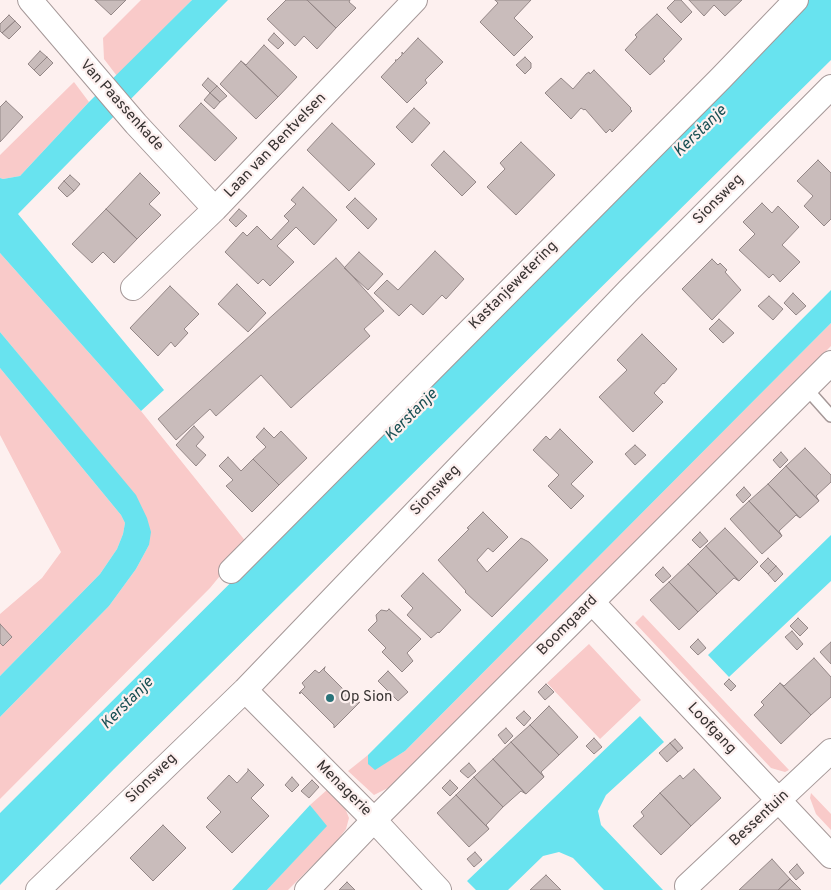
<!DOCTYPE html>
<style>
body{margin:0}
canvas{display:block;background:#fdf0ef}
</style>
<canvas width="831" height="890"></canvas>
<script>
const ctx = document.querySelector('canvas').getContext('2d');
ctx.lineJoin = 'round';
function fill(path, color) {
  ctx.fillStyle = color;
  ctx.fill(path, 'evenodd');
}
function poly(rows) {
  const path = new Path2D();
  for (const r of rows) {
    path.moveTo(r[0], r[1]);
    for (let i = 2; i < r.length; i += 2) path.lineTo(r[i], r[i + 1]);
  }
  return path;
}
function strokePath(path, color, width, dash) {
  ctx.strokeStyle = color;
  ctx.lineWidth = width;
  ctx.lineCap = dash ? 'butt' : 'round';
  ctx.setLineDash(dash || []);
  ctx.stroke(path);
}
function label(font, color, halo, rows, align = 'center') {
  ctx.font = font + ' Overpass,sans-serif';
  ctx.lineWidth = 4.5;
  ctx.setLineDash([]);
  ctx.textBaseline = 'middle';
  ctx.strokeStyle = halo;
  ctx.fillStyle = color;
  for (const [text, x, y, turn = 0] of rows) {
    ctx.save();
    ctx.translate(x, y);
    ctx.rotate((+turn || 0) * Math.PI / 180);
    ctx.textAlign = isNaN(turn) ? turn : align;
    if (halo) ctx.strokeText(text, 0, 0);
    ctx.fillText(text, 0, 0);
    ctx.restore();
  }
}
fill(poly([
 [141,0,192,0,117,76,104,59,103,38],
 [74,82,89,102,20,176,3,179,0,178,0,155],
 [0,253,141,411,247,543,210,588,0,799,0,717,109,606,136,569,149,545,135,495,0,332],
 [831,323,831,346,394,785,374,795,348,771,368,755,369,764,375,769,405,751],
 [0,368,121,515,125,523,123,534,117,549,100,574,0,676,0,614,42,578,61,552,0,435],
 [643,615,789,770,785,772,771,768,635,623],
 [589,644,641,700,600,739,547,683],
 [328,789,345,808,349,818,346,829,336,842,288,890,267,890,326,826,310,805],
 [811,793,831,814,831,830,816,814,810,798]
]), '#f9cac9');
fill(poly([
 [192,0,228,0,18,214,164,390,141,411,0,253,0,178,3,179,20,176,89,102],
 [808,0,831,0,831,60,114,769,0,885,0,813,616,198],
 [831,290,831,323,405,751,375,770,368,764,368,755],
 [0,332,136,495,147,518,151,532,149,545,136,569,109,606,0,717,0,676,100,574,117,549,123,534,125,523,121,515,0,368],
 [831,535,831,581,729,677,708,655],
 [640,716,664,742,606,795,598,811,601,825,663,890,604,890,573,858,559,852,543,856,508,890,476,890,467,881],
 [310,805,327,826,267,890,232,890]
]), '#68e3ef');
const building = poly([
 [95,0,126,0,111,15,95,0],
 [286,0,307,0,336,28,317,49,304,36,295,46,267,19,286,0],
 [307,0,350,0,349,2,356,8,336,28,307,0],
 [495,0,531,0,514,18,533,37,514,56,480,22,498,3,495,0],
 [675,0,681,0,692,12,681,23,667,8,675,0],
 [689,0,742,0,725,16,714,5,704,16,689,0],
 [657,14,682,39,663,59,665,61,650,75,625,50,637,37,635,35,657,14],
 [9,15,15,21,2,33,0,31,0,24,9,15],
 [15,21,21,27,9,39,2,33,15,21],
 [274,33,284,43,278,49,268,40,274,33],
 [418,38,443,62,425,80,427,83,407,103,381,77,396,61,395,60,397,60,402,55,402,52,403,54,418,38],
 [264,45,297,77,278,97,241,61,246,65,264,45],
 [40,51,47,57,34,70,28,64,40,51],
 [47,57,53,63,40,76,34,70,47,57],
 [525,57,531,63,531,68,525,74,516,65,525,57],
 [241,61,278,97,256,119,220,84,241,61],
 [594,70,631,108,630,109,632,111,614,130,612,132,610,129,606,133,585,109,584,110,581,108,571,119,545,93,561,78,573,89,586,74,589,72,590,74,594,70],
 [208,78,217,86,210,93,202,85,208,78],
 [217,86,227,96,220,102,210,93,217,86],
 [210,93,220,102,214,109,204,100,210,93],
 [6,101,23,117,0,142,0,107,6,101],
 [201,103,237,138,215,161,179,126,201,103],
 [414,108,430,123,412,143,396,127,414,108],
 [332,123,375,164,349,191,307,150,332,123],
 [521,142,555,175,516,215,487,187,505,169,500,163,521,142],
 [444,151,476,182,462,196,431,165,444,151],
 [818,160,831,173,831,219,824,226,804,206,813,196,797,181,818,160],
 [140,173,160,193,149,204,161,215,137,239,106,209,140,173],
 [70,175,80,184,74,191,64,181,70,175],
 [64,181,74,191,67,197,58,188,64,181],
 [303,187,337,220,314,245,296,227,277,246,294,262,270,286,263,279,258,284,225,252,243,232,247,236,257,226,271,240,289,221,284,216,296,204,291,200,303,187],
 [355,198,377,219,368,229,346,207,355,198],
 [762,203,772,213,778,206,799,227,782,245,800,262,780,282,773,274,769,278,739,250,755,234,743,222,762,203],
 [106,209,137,239,114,263,103,252,92,263,72,244,106,209],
 [239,209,247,216,236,227,229,220,239,209],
 [435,251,464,279,446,299,442,295,423,315,411,304,399,316,374,293,387,280,398,290,435,251],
 [359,252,383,274,368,290,344,268,359,252],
 [336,258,384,311,364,329,370,336,291,408,261,375,216,416,210,409,176,440,158,419,336,258],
 [712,259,718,265,720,263,727,270,725,272,741,290,712,320,682,289,712,259],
 [237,284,266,313,248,332,218,304,237,284],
 [170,286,199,314,184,329,188,333,175,347,171,342,158,356,130,328,170,286],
 [793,293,806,306,796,315,784,303,793,293],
 [769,296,783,309,773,320,758,306,769,296],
 [719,319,734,333,723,343,709,329,719,319],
 [642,334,677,369,664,384,663,383,654,393,663,402,633,432,599,397,627,370,617,360,642,334],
 [194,426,204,437,196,446,206,455,196,466,176,445,194,426],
 [264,428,274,438,281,431,307,458,279,485,253,459,266,447,256,437,264,428],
 [560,429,593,462,571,484,584,496,571,509,548,486,559,475,533,450,546,436,550,440,560,429],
 [635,445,646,455,635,465,625,454,635,445],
 [805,448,831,475,831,482,816,496,819,501,786,466,805,448],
 [781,452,788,460,780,468,773,460,781,452],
 [228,457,241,471,253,459,279,485,252,512,226,486,233,480,219,466,228,457],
 [786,466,819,501,800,518,768,484,786,466],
 [768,484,800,518,796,515,779,531,782,536,749,501,768,484],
 [744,487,751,495,743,503,736,495,744,487],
 [749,501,782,536,762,554,730,519,749,501],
 [483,512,508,537,493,552,488,548,477,560,487,572,521,538,529,542,548,560,492,617,465,592,466,591,438,560,469,529,467,528,483,512],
 [725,528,758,562,739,581,706,546,725,528],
 [700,532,708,541,700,548,692,540,700,532],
 [706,546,739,581,734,578,717,594,688,564,706,546],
 [768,558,776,566,768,574,760,566,768,558],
 [688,564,717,594,698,612,669,582,688,564],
 [776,566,783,574,775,582,768,574,776,566],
 [663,567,671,576,663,583,655,575,663,567],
 [423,573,461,610,439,633,438,632,431,638,407,615,413,608,401,596,423,573],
 [669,582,698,612,679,630,650,600,669,582],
 [389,609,421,639,407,653,413,661,402,672,382,652,386,648,368,630,377,621,376,615,381,610,387,611,389,609],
 [798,618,808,628,800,636,790,626,798,618],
 [0,624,12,637,3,646,0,643,0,624],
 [792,631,803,644,797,650,785,637,792,631],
 [698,639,706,648,698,655,690,647,698,639],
 [831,642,831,664,820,652,831,642],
 [814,658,831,677,831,697,811,715,780,683,784,686,814,658],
 [325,667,324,670,357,703,360,702,334,728,334,725,301,692,300,694,299,693,305,687,302,683,315,670,319,673,325,667],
 [388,671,408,692,398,701,378,681,388,671],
 [729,679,736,686,731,691,724,684,729,679],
 [780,683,811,715,781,744,754,715,764,705,761,702,780,683],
 [546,684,554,692,545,700,538,692,546,684],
 [549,706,578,737,559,755,530,725,549,706],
 [524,711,531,718,524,726,516,718,524,711],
 [530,725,559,755,541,772,544,777,511,742,530,725],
 [506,728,513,736,505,744,498,735,506,728],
 [594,738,602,747,594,754,586,746,594,738],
 [675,739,683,748,678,752,670,743,675,739],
 [511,742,544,777,526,794,493,759,511,742],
 [670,743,678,752,667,762,659,753,670,743],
 [493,759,526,794,521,791,503,807,474,777,493,759],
 [469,763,476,771,468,778,460,771,469,763],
 [248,769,264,785,251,798,269,816,232,853,206,827,221,812,207,798,229,775,237,783,248,771,248,769],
 [694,769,721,798,691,826,660,793,680,775,683,779,694,769],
 [292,777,299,785,292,792,285,785,292,777],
 [474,777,503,807,486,825,489,829,456,795,474,777],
 [312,780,319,787,309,798,301,791,312,780],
 [450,780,458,788,450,796,442,788,450,780],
 [660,793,691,826,661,855,633,826,644,816,641,812,660,793],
 [456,795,489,829,469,847,437,813,456,795],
 [163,825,186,848,153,881,130,858,163,825],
 [475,852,482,860,474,867,467,859,475,852],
 [772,859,790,879,778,890,739,890,772,859],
 [797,864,804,873,796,880,789,872,797,864],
 [546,875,561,890,530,890,546,875],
 [790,879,801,890,778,890,790,879],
 [347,882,355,890,339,890,347,882]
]);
fill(building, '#c9bcbb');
strokePath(building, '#948787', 1);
const lane = poly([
 [806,388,831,416]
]);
const street = poly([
 [30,0,136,124,215,209],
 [133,288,215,209,415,0],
 [231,571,721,78,796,0],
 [592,602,831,856],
 [245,690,374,820,439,890],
 [687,886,831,751],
 [38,890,245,690,628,291,831,87],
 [307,890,374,820,831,363]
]);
strokePath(lane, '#a59898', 14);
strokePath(street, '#a59898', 26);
strokePath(lane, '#fff', 11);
strokePath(street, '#fff', 24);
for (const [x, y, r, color] of [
 [330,698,5,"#2a747a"]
]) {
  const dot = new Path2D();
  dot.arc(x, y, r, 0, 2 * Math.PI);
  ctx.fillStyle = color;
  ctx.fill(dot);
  strokePath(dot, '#fdf0ef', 2);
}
label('15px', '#373231', '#fdf0ef', [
 ["Van Paassenkade",121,106,48],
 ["Laan van Bentvelsen",276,146,-46],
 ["Sionsweg",719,200,-45],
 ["Kastanjewetering",514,286,-45],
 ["Sionsweg",436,491,-46],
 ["Boomgaard",568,626,-45],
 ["Loofgang",711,729,47],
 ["Sionsweg",152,779,-44],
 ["Menagerie",343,789,45],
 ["Bessentuin",760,819,-43]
]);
label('15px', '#373231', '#fdf0ef', [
 ["Op Sion",340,698]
], 'left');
label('italic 16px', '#184f53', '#fdf0ef', [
 ["Kerstanje",701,132,-44],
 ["Kerstanje",412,416,-45],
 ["Kerstanje",128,704,-45]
]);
</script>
